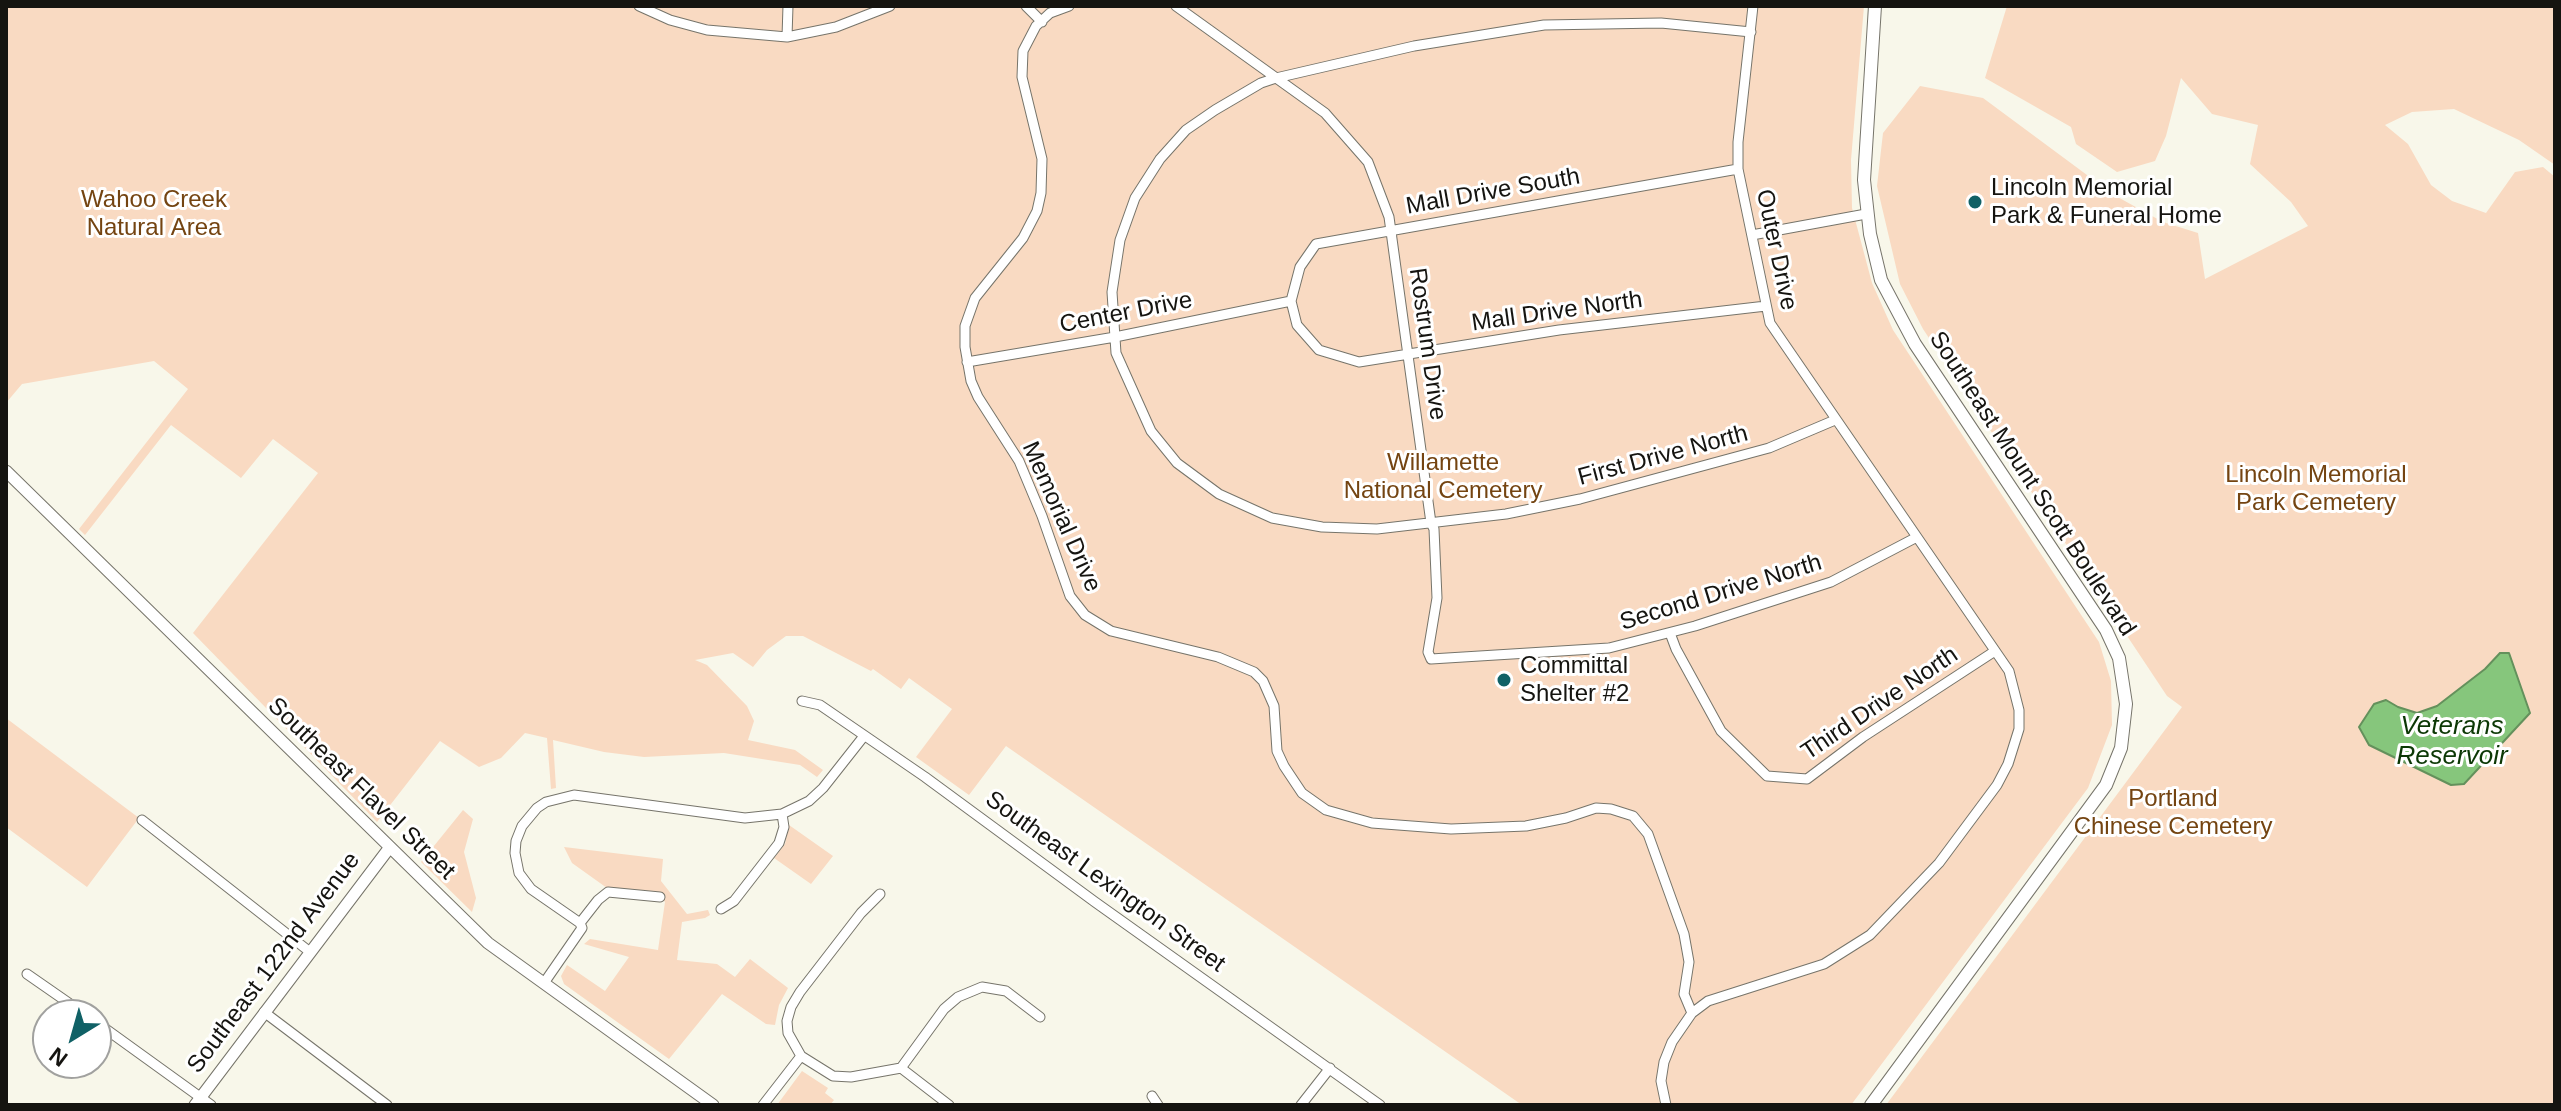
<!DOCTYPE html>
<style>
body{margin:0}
#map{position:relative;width:2561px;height:1111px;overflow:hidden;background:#f8f7ea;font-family:Helvetica,sans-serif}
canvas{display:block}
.frame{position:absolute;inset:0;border:8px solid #151410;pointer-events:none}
.north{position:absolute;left:32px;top:999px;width:80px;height:80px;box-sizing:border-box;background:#fff;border:2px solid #a1a19f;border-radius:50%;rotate:217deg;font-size:22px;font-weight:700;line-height:32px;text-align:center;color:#151410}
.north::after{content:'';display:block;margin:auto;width:28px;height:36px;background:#106166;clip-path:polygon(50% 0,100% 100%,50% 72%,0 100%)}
</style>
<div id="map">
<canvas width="2561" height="1111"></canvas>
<div class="frame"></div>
<div class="north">N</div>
</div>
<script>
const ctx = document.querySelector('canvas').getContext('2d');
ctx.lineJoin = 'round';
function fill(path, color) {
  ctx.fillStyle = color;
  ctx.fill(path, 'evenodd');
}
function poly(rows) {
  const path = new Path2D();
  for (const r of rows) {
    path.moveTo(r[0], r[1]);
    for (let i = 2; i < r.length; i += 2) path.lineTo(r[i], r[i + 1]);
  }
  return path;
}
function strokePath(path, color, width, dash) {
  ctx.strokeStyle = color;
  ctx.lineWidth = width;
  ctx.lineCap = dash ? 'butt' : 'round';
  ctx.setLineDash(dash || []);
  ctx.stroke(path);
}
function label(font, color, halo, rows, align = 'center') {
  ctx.font = font + ' Helvetica,sans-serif';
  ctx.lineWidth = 6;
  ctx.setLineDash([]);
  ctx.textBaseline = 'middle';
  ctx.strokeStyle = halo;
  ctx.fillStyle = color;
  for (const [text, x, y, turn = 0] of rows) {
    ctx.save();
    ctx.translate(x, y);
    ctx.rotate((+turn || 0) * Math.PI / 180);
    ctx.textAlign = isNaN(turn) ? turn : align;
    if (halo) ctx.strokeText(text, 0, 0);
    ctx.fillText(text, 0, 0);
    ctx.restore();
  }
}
fill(poly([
 [6,6,1864,6,1851,160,1852,208,1872,283,1893,330,2099,642,2111,681,2112,725,2088,788,1851,1105,1522,1105,1006,746,969,795,916,757,952,709,909,678,901,689,873,669,871,671,803,636,786,636,767,650,753,667,733,653,695,660,707,665,747,706,754,721,748,740,795,750,823,770,817,777,800,765,724,753,644,757,604,752,553,740,556,788,551,789,547,738,525,733,501,758,479,767,440,741,377,822,193,633,318,473,273,439,241,478,171,425,85,535,79,529,188,389,154,361,22,384,6,403],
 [2007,6,2555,6,2555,165,2519,140,2454,109,2412,112,2385,125,2408,144,2431,185,2452,201,2486,213,2515,172,2543,167,2555,177,2555,1105,1886,1105,2182,707,2167,696,1923,329,1900,284,1877,186,1883,133,1920,86,1983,98,2114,195,2163,222,2198,233,2205,279,2308,226,2291,202,2250,164,2258,125,2212,114,2181,78,2166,136,2155,161,2117,172,2076,144,2071,127,1985,78],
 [6,718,139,818,87,887,6,827],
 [463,810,473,819,464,852,476,898,472,912,421,862],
 [789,825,833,856,811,884,774,858,785,844],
 [564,847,663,859,661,881,687,914,708,910,710,915,705,918,682,922,677,960,717,964,735,977,750,959,788,988,779,1005,775,1025,766,1024,722,994,669,1059,564,984,561,976,567,965,605,991,629,957,584,944,590,939,658,950,665,902,657,892,607,888,572,863],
 [802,1071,828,1088,825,1093,834,1100,830,1105,777,1105]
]), '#f9dac2');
const water = poly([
 [2500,653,2509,653,2530,713,2464,784,2451,785,2369,745,2359,727,2374,704,2386,700,2398,707,2417,713,2437,706,2485,669,2500,653]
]);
fill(water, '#86c67c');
strokePath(water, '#64915c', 2);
const minor = poly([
 [639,6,670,20,707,30,787,37,836,27,890,6],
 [1026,6,1042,22],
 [1069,6,1050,13,1036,26,1023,51,1022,77,1042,159,1041,193,1037,211,1023,238,975,298,965,326,965,347,971,381,978,397,1019,461,1042,516,1070,596,1085,615,1111,631,1218,657,1254,672,1263,681,1274,706,1277,751,1284,766,1302,793,1326,810,1372,823,1451,829,1526,826,1566,818,1596,808,1611,809,1633,816,1648,834,1684,934,1689,962,1684,994,1692,1013],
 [1176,6,1325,113,1368,162,1389,217,1431,523,1434,529,1437,598,1428,652,1431,659,1609,648,1695,626,1831,582,1917,537],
 [1751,32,1661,23,1544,25,1414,46,1276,78,1261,83,1215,110,1186,130,1160,159,1135,198,1120,240,1112,292,1116,353,1151,431,1177,463,1219,494,1272,518,1322,527,1377,529,1506,514,1580,499,1769,448,1835,420],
 [787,37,788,6],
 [1738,169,1316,244,1300,267,1291,301,1297,325,1319,350,1359,362,1559,330,1766,306],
 [1752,235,1866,214],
 [967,362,1115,337,1291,301],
 [1670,633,1676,649,1721,731,1767,776,1807,779,1863,737,1995,651],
 [802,701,820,705,925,777,1095,902,1380,1105],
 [142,820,310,952],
 [880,894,861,913,800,992,791,1007,787,1021,788,1033,801,1056,833,1076,851,1077,901,1068,944,1009,958,997,982,987,1006,991,1040,1017],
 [721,909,734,901,779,843,784,827,782,814],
 [580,923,598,900,608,892,660,897],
 [27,974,86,1015],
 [544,983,582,928,580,923,531,889,519,873,515,853,516,841,522,826,537,808,546,802,574,795,745,818,782,814,809,801,823,788,864,736],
 [264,1012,387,1105],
 [96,1022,211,1105],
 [901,1068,949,1105],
 [1152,1096,1158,1105],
 [763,1105,801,1056],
 [1301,1105,1330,1068],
 [1666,1105,1661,1081,1664,1062,1672,1042,1692,1013,1708,1001,1824,964,1870,935,1939,863,1997,785,2008,764,2019,729,2019,710,2009,671,1770,323,1738,169,1738,142,1753,6]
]);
const tertiary = poly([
 [6,471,488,943,713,1105],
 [195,1105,390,847]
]);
const secondary = poly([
 [1871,1105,2106,785,2121,748,2126,704,2119,658,2106,630,1915,344,1881,280,1870,234,1864,180,1875,6]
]);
strokePath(minor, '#76746a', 11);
strokePath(tertiary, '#76746a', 13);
strokePath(secondary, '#76746a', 14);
strokePath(minor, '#fff', 9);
strokePath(tertiary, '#fff', 11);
strokePath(secondary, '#fff', 12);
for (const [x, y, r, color] of [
 [1975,202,8,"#106166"],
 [1504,680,8,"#106166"]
]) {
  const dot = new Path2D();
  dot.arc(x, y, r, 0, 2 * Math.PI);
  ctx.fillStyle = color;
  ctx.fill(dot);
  strokePath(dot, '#fff', 3);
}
label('24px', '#151410', '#fff', [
 ["Lincoln Memorial",1991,188],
 ["Park & Funeral Home",1991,216],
 ["Committal",1520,666],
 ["Shelter #2",1520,694]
], 'left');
label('24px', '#151410', '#fff', [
 ["Mall Drive South",1493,192,-10],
 ["Outer Drive",1776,250,78],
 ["Mall Drive North",1557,312,-8],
 ["Center Drive",1126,313,-11],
 ["Rostrum Drive",1427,344,82],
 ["First Drive North",1663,456,-15],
 ["Southeast Mount Scott Boulevard",2032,484,57],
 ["Memorial Drive",1061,517,66],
 ["Second Drive North",1721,593,-17],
 ["Third Drive North",1880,704,-34],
 ["Southeast Flavel Street",361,789,44],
 ["Southeast Lexington Street",1105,882,36],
 ["Southeast 122nd Avenue",274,963,-53]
]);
label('24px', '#744411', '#fff', [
 ["Wahoo Creek",154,200],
 ["Natural Area",154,228],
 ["Willamette",1443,463],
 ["National Cemetery",1443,491],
 ["Lincoln Memorial",2316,475],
 ["Park Cemetery",2316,503],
 ["Portland",2173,799],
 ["Chinese Cemetery",2173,827]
]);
label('italic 26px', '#0c3805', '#fff', [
 ["Veterans",2452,727],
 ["Reservoir",2452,757]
]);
</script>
